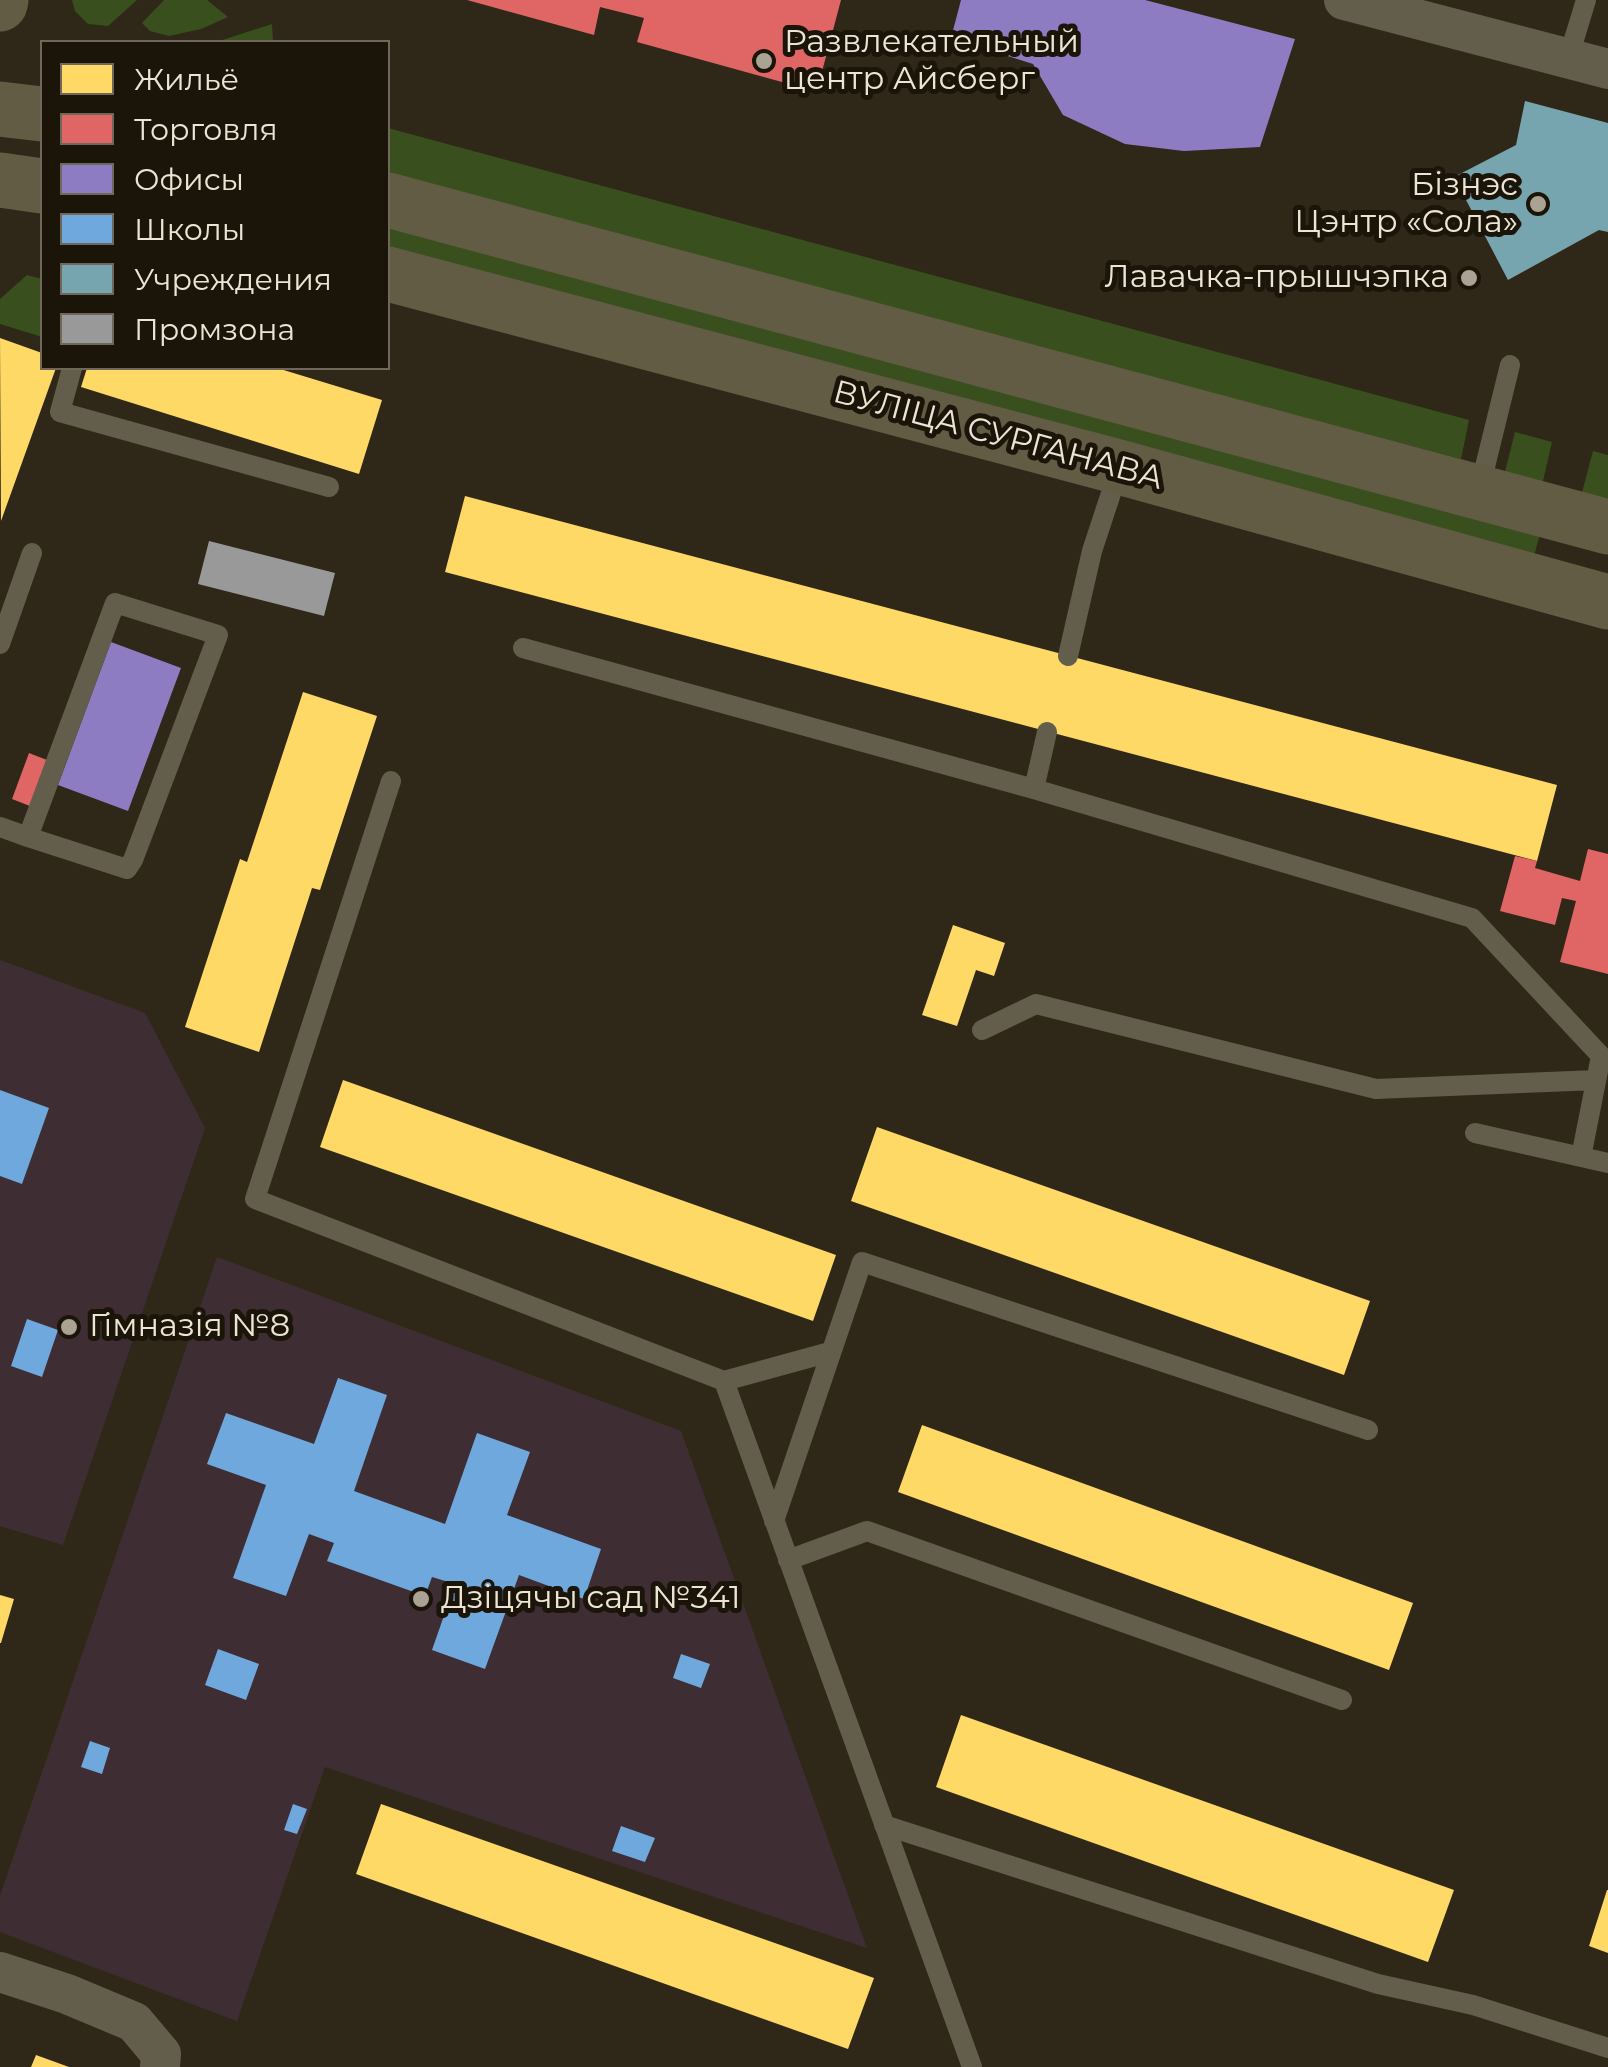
<!DOCTYPE html>
<meta charset="utf-8">
<style>
body{margin:0}
#map{position:relative;width:1608px;height:2067px;overflow:hidden;background:#2f2818;font-family:Montserrat,sans-serif}
canvas{display:block}
.legend{position:absolute;left:40px;top:40px;width:350px;height:330px;box-sizing:border-box;background:#1b1409;border:2px solid #6f675a;margin:0;padding:12px 18px;list-style:none;font-size:30px;color:#ece4d4}
.legend li{display:flex;align-items:center;gap:20px;height:50px}
.legend b{width:50px;border:2px solid #6f675a}
</style>
<div id="map">
<canvas width="1608" height="2067"></canvas>
<ul class="legend">
<li><b style="height:28px;background:#ffd966"></b>Жильё</li>
<li><b style="height:28px;background:#e06666"></b>Торговля</li>
<li><b style="height:28px;background:#8e7cc3"></b>Офисы</li>
<li><b style="height:28px;background:#6fa8dc"></b>Школы</li>
<li><b style="height:28px;background:#76a5af"></b>Учреждения</li>
<li><b style="height:28px;background:#999"></b>Промзона</li>
</ul>
</div>
<script>
const ctx = document.querySelector('canvas').getContext('2d');
ctx.lineJoin = 'round';
function fill(path, color) {
  ctx.fillStyle = color;
  ctx.fill(path, 'evenodd');
}
function poly(rows) {
  const path = new Path2D();
  for (const r of rows) {
    path.moveTo(r[0], r[1]);
    for (let i = 2; i < r.length; i += 2) path.lineTo(r[i], r[i + 1]);
  }
  return path;
}
function strokePath(path, color, width, dash) {
  ctx.strokeStyle = color;
  ctx.lineWidth = width;
  ctx.lineCap = dash ? 'butt' : 'round';
  ctx.setLineDash(dash || []);
  ctx.stroke(path);
}
function label(font, color, halo, rows, align = 'center') {
  ctx.font = font + ' Montserrat,sans-serif';
  ctx.lineWidth = 10;
  ctx.setLineDash([]);
  ctx.textBaseline = 'middle';
  ctx.strokeStyle = halo;
  ctx.fillStyle = color;
  for (const [text, x, y, turn = 0] of rows) {
    ctx.save();
    ctx.translate(x, y);
    ctx.rotate((+turn || 0) * Math.PI / 180);
    ctx.textAlign = isNaN(turn) ? turn : align;
    if (halo) ctx.strokeText(text, 0, 0);
    ctx.fillText(text, 0, 0);
    ctx.restore();
  }
}
fill(poly([
 [0,960,145,1013,205,1128,63,1545,0,1526],
 [217,1257,681,1431,867,1948,325,1767,237,2021,0,1932,0,1896]
]), '#3e2e34');
fill(poly([
 [72,0,137,0,108,26,88,24,75,11],
 [164,0,207,0,228,17,201,29,169,36,150,31,142,23],
 [272,24,273,42,216,42],
 [388,128,1469,420,1461,459,388,175],
 [388,226,1540,534,1534,556,388,248],
 [27,275,42,279,42,337,0,324,0,299],
 [1515,432,1552,442,1542,485,1504,476],
 [1593,451,1608,455,1608,503,1581,496]
]), '#394f1d');
fill(poly([
 [0,338,42,353,42,368,56,368,1,521],
 [87,368,277,368,382,400,359,474,81,387],
 [465,496,1557,785,1537,861,445,572],
 [303,692,377,716,320,890,312,888,259,1052,185,1027,240,859,247,862],
 [953,925,1005,943,994,976,976,970,957,1026,922,1015],
 [343,1080,836,1255,813,1321,320,1147],
 [877,1127,1370,1301,1344,1375,851,1201],
 [922,1425,1413,1603,1389,1670,898,1492],
 [0,1595,14,1599,1,1643,0,1643],
 [961,1715,1454,1890,1428,1962,936,1787],
 [381,1804,874,1978,848,2049,356,1874],
 [1607,1890,1608,1890,1608,1953,1589,1946],
 [36,2055,69,2067,31,2067]
]), '#ffd966');
fill(poly([
 [467,0,841,0,820,79,812,87,800,87,637,42,644,18,600,7,594,35],
 [29,753,52,762,35,808,12,799],
 [1588,849,1608,854,1608,974,1560,962,1576,901,1562,898,1555,925,1500,911,1515,856,1537,861,1535,868,1580,881]
]), '#e06666');
fill(poly([
 [961,0,1145,0,1295,39,1260,147,1184,151,1125,144,1063,115,1033,64,951,38],
 [111,642,181,668,128,811,58,785]
]), '#8e7cc3');
fill(poly([
 [0,1090,49,1108,22,1184,0,1176],
 [27,1319,58,1330,42,1377,11,1366],
 [338,1378,387,1395,354,1491,445,1524,477,1433,530,1452,507,1515,601,1549,584,1599,519,1575,485,1669,432,1650,455,1584,432,1577,425,1596,327,1561,334,1543,309,1534,286,1596,233,1578,266,1485,207,1464,226,1413,314,1444],
 [218,1649,259,1664,246,1700,205,1685],
 [681,1654,710,1664,701,1688,673,1678],
 [90,1741,110,1748,102,1774,81,1767],
 [293,1804,307,1809,297,1834,284,1830],
 [621,1826,655,1838,645,1862,612,1851]
]), '#6fa8dc');
fill(poly([
 [1525,101,1608,123,1608,232,1599,230,1508,280,1454,177,1516,145]
]), '#76a5af');
fill(poly([
 [209,541,335,573,324,616,198,584]
]), '#999');
strokePath(poly([
 [1568,59,1586,0],
 [72,368,60,412,329,487],
 [1479,491,1510,365],
 [0,644,32,553],
 [523,648,1034,789,1472,918,1601,1056,1581,1157],
 [1068,656,1092,551,1119,469],
 [391,781,255,1199,724,1381,830,1352],
 [1034,789,1047,732],
 [0,827,28,837,127,869,133,860,218,635,115,603,28,837],
 [982,1030,1036,1004,1376,1089,1596,1080],
 [1475,1133,1608,1163],
 [724,1381,972,2067],
 [774,1521,862,1262,1368,1430],
 [788,1560,867,1531,1342,1700],
 [884,1825,1378,1984,1473,2005,1608,2048]
]), '#635d4b', 20);
strokePath(poly([
 [1344,0,1608,69],
 [0,1972,67,1994,134,2022,161,2054,160,2067]
]), '#635d4b', 40);
strokePath(poly([
 [0,4,1,0],
 [0,109,42,114],
 [0,180,42,186],
 [388,200,1608,527],
 [388,274,1119,467,1608,602]
]), '#635c45', 55);
for (const [x, y, r, color] of [
 [764,61,10,"#aaa292"],
 [1538,204,10,"#aaa292"],
 [1469,278,10,"#aaa292"],
 [69,1327,10,"#aaa292"],
 [421,1599,10,"#aaa292"]
]) {
  const dot = new Path2D();
  dot.arc(x, y, r, 0, 2 * Math.PI);
  ctx.fillStyle = color;
  ctx.fill(dot);
  strokePath(dot, '#1b1409', 4);
}
label('32px', '#ece4d4', '#1b1409', [
 ["Развлекательный",784,43],
 ["центр Айсберг",784,80],
 ["Бізнэс",1518,186,"right"],
 ["Цэнтр «Сола»",1518,223,"right"],
 ["Лавачка-прышчэпка",1449,278,"right"],
 ["Гімназія №8",89,1327],
 ["Дзіцячы сад №341",441,1599]
], 'left');
label('32px', '#ece4d4', '#1b1409', [
 ["ВУЛІЦА СУРГАНАВА",998,436,15]
]);
</script>
